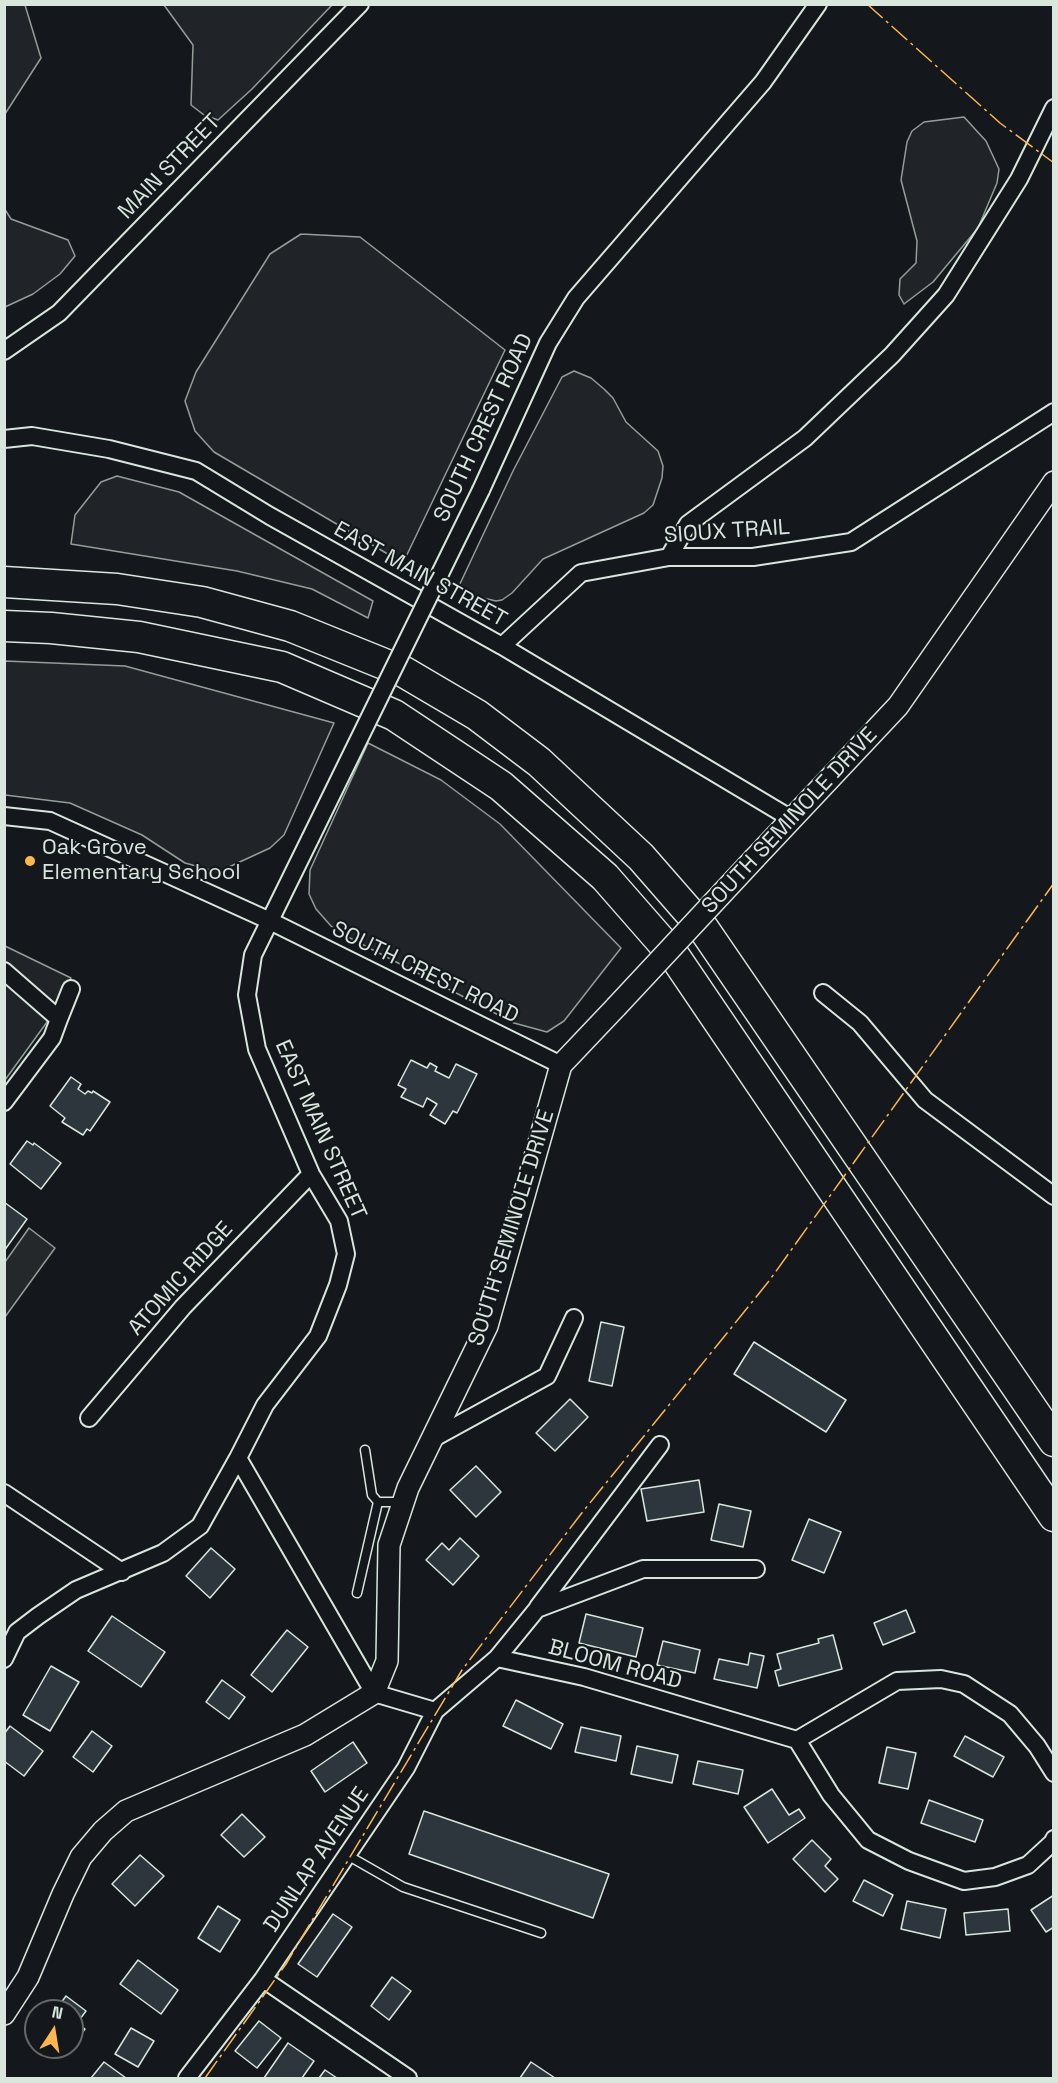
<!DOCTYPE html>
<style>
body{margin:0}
#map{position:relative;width:1058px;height:2083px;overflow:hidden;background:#14181c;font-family:"Space Grotesk",sans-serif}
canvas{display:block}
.frame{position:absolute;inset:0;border:6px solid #d8e6dc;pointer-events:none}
.north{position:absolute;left:24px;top:1999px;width:60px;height:60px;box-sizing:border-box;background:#14181c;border:2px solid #626a69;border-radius:50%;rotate:12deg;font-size:16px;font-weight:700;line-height:24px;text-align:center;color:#d8e6dc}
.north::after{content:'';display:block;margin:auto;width:21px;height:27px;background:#ffb74d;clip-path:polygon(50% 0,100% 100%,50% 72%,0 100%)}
</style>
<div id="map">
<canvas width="1058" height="2083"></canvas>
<div class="frame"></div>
<div class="north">N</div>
</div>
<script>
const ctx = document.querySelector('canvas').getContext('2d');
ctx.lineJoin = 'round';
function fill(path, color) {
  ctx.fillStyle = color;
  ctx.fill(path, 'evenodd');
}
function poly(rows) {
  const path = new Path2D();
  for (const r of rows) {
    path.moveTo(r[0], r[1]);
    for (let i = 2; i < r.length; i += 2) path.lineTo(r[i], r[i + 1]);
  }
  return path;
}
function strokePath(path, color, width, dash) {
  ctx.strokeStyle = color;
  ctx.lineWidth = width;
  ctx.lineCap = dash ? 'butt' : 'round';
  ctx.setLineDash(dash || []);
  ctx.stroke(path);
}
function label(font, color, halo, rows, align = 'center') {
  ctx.font = font + ' "Space Grotesk",sans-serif';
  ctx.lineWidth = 4.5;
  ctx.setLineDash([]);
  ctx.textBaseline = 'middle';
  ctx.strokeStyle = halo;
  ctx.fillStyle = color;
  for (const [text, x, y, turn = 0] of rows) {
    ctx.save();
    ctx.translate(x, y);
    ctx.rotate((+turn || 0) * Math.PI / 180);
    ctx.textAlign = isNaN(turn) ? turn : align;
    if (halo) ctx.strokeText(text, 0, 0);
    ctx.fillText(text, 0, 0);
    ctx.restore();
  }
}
const green = poly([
 [5,4,25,5,41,58,5,114,5,4],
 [164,5,332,5,252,89,218,120,204,115,191,105,193,45,164,5],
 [964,117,986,141,999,169,997,183,978,228,933,282,904,304,899,295,900,279,916,263,917,241,901,180,907,142,912,131,924,122,964,117],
 [4,208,11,219,68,240,75,256,60,274,33,294,5,307,4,208],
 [301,234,360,237,505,350,403,563,214,452,195,431,185,401,196,372,270,254,301,234],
 [574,371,591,378,604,389,613,398,626,422,658,451,663,466,662,478,653,505,644,513,543,559,512,593,502,600,496,601,479,597,458,588,513,471,562,377,574,371],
 [117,476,179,492,373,601,368,618,312,589,237,571,71,544,75,515,101,482,117,476],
 [5,661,125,666,334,723,284,835,270,848,218,872,185,863,142,835,70,803,5,795,5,661],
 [368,743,441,780,500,824,621,948,564,1021,547,1032,514,1023,346,936,331,926,316,909,309,894,310,870,368,743],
 [5,946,71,978,55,1011,5,1080,5,946]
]);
fill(green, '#202428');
strokePath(green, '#939e99', 1.5);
const parking = poly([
 [29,1228,55,1248,5,1317,5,1262,29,1228]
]);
fill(parking, '#24282b');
strokePath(parking, '#939e99', 1.5);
const building = poly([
 [411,1060,427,1068,430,1063,437,1067,435,1071,449,1078,456,1064,477,1074,457,1113,453,1111,445,1124,430,1115,437,1104,427,1098,423,1107,401,1097,406,1089,398,1085,411,1060],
 [71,1077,81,1084,78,1089,85,1094,88,1091,92,1093,93,1091,110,1102,90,1131,87,1129,83,1135,62,1122,65,1118,50,1106,71,1077],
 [27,1141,33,1145,34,1143,61,1163,41,1189,10,1164,27,1141],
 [4,1202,27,1219,4,1251,4,1202],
 [601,1322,624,1327,612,1386,589,1381,601,1322],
 [754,1342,846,1400,826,1432,734,1374,754,1342],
 [570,1399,588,1417,555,1451,536,1433,570,1399],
 [476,1466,501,1492,476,1517,450,1490,476,1466],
 [699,1480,704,1512,647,1521,641,1489,699,1480],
 [719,1504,751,1511,743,1547,711,1540,719,1504],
 [809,1519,841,1532,824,1573,792,1560,809,1519],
 [460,1538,479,1556,453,1585,426,1560,442,1543,449,1550,460,1538],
 [211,1548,235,1569,210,1598,186,1576,211,1548],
 [906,1610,915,1632,883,1645,874,1623,906,1610],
 [586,1614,643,1628,636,1657,579,1643,586,1614],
 [112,1616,165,1652,141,1687,88,1651,112,1616],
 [287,1630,308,1647,272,1692,251,1675,287,1630],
 [833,1635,842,1669,779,1686,775,1671,781,1669,777,1654,819,1643,818,1639,833,1635],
 [663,1641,700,1650,695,1673,657,1665,663,1641],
 [750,1653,764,1656,757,1688,714,1679,719,1659,748,1665,750,1653],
 [51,1666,79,1682,50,1731,23,1715,51,1666],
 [222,1680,245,1697,229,1719,206,1702,222,1680],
 [516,1700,563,1724,551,1749,503,1726,516,1700],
 [10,1726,43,1751,24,1776,4,1761,4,1734,10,1726],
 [581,1727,621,1736,616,1761,575,1752,581,1727],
 [92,1731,112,1746,93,1772,73,1757,92,1731],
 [965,1736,1004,1757,993,1777,954,1756,965,1736],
 [353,1742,367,1763,325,1792,311,1771,353,1742],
 [637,1746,678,1755,672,1783,631,1774,637,1746],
 [887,1747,916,1753,908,1789,879,1783,887,1747],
 [698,1761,743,1770,738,1794,693,1784,698,1761],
 [772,1789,789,1815,799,1809,805,1818,768,1843,744,1807,772,1789],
 [929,1800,983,1820,975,1842,921,1823,929,1800],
 [424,1811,609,1874,593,1918,409,1854,424,1811],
 [242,1814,265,1837,244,1857,221,1835,242,1814],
 [812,1840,831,1859,825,1866,838,1879,825,1892,793,1859,812,1840],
 [140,1855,164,1876,135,1906,112,1884,140,1855],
 [864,1880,893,1895,883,1916,853,1901,864,1880],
 [1054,1895,1054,1927,1046,1932,1031,1910,1054,1895],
 [907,1901,946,1909,940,1938,901,1929,907,1901],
 [218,1906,240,1920,220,1952,198,1938,218,1906],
 [1008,1909,1010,1931,966,1935,964,1913,1008,1909],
 [333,1914,352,1927,317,1977,298,1964,333,1914],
 [138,1960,178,1990,161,2014,120,1984,138,1960],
 [392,1977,411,1991,389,2020,371,2006,392,1977],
 [66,1996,86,2011,77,2023,85,2029,72,2046,72,2011,55,2011,66,1996],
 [259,2021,281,2038,257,2068,235,2051,259,2021],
 [131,2028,154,2041,138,2067,115,2054,131,2028],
 [288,2043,314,2061,302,2078,264,2078,288,2043],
 [104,2062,126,2078,91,2078,104,2062],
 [531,2062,555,2078,520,2078,531,2062],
 [325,2070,337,2078,319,2078,325,2070]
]);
fill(building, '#2c363c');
strokePath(building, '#d8e6dc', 1.5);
const service = poly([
 [365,1450,372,1495,378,1502,403,1502],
 [357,1593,378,1502],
 [347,1855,403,1887,541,1933]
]);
const minor = poly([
 [4,351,59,313,360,4],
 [4,439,32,436,109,449,196,471,270,516,502,646,790,818],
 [481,490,548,343,576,298,763,82,818,4],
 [669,557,688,524,805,438,892,355,946,295,1019,179,1054,108],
 [502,646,581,573,669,557,753,557,851,542,1054,412],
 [4,816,50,821,268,920,561,1065],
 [4,971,59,1019,52,1038,4,1102],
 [823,993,860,1023,925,1100,1054,1196],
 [59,1019,71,989],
 [89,1418,183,1307,311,1174],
 [434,1438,547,1376,574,1318],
 [4,1493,122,1572],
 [538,1607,660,1445],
 [497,1658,537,1609,643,1569,756,1569],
 [4,1659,17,1632,38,1616,76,1590,163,1553,200,1526,238,1458],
 [435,1711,497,1658,584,1677,797,1740],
 [1054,1773,1037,1746,1010,1714,964,1684,941,1679,897,1681,797,1740,831,1795,868,1840,909,1861,964,1881,995,1877,1028,1865,1053,1842,1054,1839],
 [263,1979,408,2078],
 [187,2078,263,1979,406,1768,435,1711,374,1693,238,1458,265,1405,318,1336,338,1285,346,1254,339,1221,311,1174,257,1049,247,995,253,955,310,839]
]);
const tertiary = poly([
 [755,858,898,706,1054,482],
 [4,2014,28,1977,63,1894,81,1857,103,1831,126,1811,305,1735,374,1693,387,1661,389,1545,408,1488,487,1326,561,1065,616,1007]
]);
const motorway = poly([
 [4,582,117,589,202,602,290,626,404,672,477,715,539,762,641,857,703,928,1054,1441],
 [4,626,51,628,139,637,282,667,394,715,501,786,605,877,675,957,1054,1516]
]);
strokePath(service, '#d8e6dc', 11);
strokePath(minor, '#d8e6dc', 20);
strokePath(tertiary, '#d8e6dc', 24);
strokePath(motorway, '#d8e6dc', 33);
strokePath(service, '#14181c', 8);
strokePath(minor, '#14181c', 16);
strokePath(tertiary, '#14181c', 21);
strokePath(motorway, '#14181c', 30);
const minorBridge = poly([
 [310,839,481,490]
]);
const tertiaryBridge = poly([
 [616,1007,755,858]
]);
strokePath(minorBridge, '#d8e6dc', 20, []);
strokePath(tertiaryBridge, '#d8e6dc', 24, []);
strokePath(minorBridge, '#14181c', 16);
strokePath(tertiaryBridge, '#14181c', 21);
strokePath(poly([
 [867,4,1000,123,1054,163],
 [205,2078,286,1964,462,1670,581,1514,769,1281,1054,883]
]), '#ffb74d', 1.5, [21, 4.5, 3, 4.5]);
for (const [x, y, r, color] of [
 [30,861,6,"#ffb74d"]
]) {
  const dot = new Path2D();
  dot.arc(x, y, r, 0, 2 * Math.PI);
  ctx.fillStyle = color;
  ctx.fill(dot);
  strokePath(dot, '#14181c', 2);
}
label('22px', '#d8e6dc', '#14181c', [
 ["MAIN STREET",170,167,-46],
 ["SOUTH CREST ROAD",484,428,-65],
 ["SIOUX TRAIL",727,532,-4],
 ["EAST MAIN STREET",420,575,29],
 ["SOUTH SEMINOLE DRIVE",790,821,-47],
 ["SOUTH CREST ROAD",425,973,26],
 ["EAST MAIN STREET",320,1130,66],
 ["SOUTH SEMINOLE DRIVE",512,1228,-73],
 ["ATOMIC RIDGE",181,1279,-48],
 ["BLOOM ROAD",615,1665,15],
 ["DUNLAP AVENUE",317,1860,-56]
]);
label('22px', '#d8e6dc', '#14181c', [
 ["Oak Grove",42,848],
 ["Elementary School",42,873]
], 'left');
</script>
